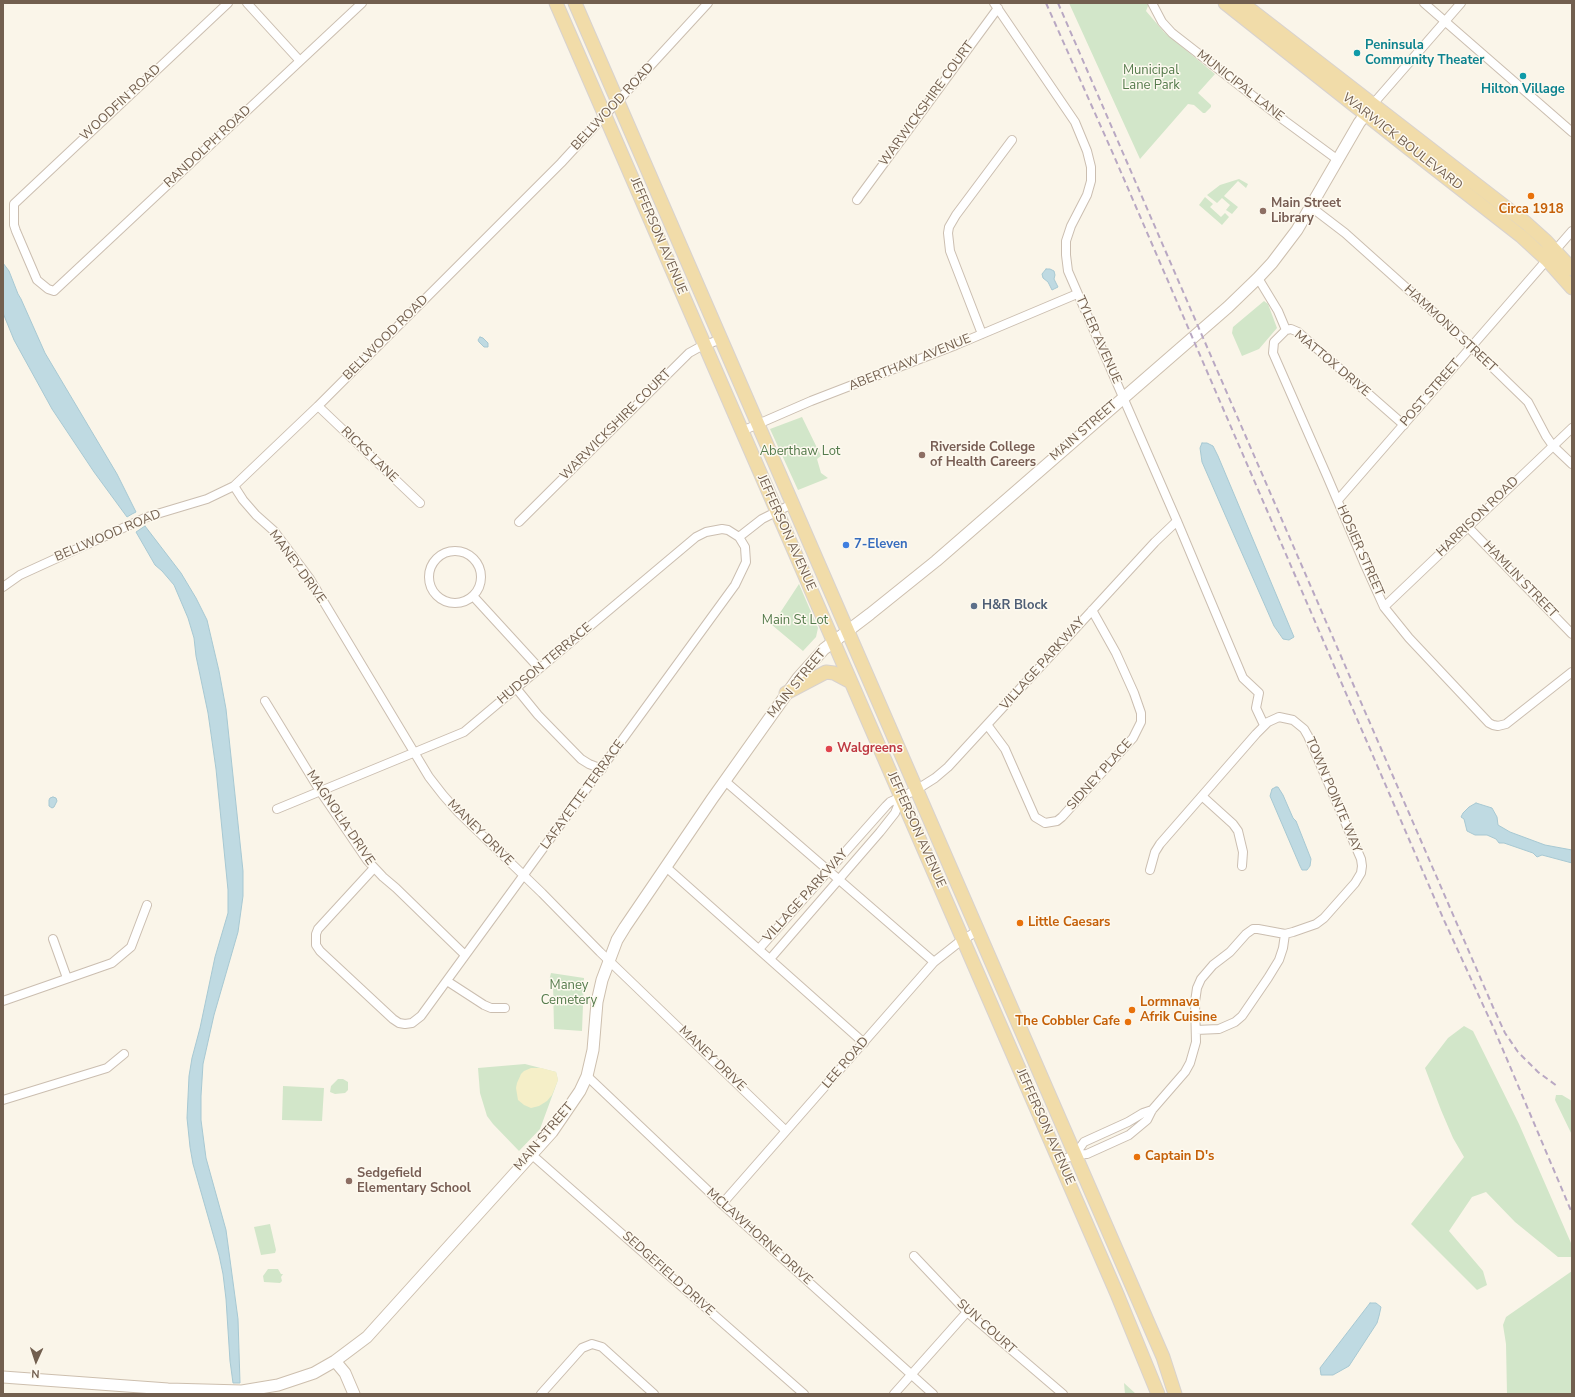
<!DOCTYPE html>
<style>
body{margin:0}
#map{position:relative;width:1575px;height:1397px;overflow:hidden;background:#faf5e9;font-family:"Nunito Sans",sans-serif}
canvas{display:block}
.frame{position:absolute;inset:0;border:4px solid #725f4f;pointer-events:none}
.north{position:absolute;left:16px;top:1341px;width:40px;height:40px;-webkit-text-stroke:3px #fdf9ef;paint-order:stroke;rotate:183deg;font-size:11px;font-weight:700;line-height:16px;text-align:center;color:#725f4f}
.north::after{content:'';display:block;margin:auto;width:14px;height:18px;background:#725f4f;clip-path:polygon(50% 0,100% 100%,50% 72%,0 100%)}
</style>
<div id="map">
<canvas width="1575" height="1397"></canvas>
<div class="frame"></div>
<div class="north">N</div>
</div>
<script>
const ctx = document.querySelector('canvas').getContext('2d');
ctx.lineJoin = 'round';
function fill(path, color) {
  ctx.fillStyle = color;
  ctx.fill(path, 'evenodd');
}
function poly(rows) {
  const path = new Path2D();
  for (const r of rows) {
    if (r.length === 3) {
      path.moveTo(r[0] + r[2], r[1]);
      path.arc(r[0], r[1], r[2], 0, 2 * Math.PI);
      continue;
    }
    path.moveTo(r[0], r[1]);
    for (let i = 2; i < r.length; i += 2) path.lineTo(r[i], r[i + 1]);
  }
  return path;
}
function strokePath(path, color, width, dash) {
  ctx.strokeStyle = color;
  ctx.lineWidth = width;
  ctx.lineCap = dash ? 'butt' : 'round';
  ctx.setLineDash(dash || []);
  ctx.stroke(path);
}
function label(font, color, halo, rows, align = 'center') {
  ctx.font = font + ' "Nunito Sans",sans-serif';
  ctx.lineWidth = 3;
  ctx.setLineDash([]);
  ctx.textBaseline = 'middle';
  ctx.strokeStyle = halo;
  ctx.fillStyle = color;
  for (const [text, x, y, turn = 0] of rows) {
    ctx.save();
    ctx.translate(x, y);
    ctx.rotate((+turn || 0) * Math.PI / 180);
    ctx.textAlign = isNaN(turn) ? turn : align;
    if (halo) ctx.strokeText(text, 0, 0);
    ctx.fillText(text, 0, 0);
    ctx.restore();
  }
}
fill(poly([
 [1069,3,1147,3,1148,6,1146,11,1164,32,1215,74,1198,93,1211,105,1211,107,1205,113,1203,113,1194,105,1188,104,1140,159],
 [1239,179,1248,184,1246,188,1238,181,1224,196,1238,207,1232,214,1226,210,1230,205,1222,198,1217,203,1207,195,1220,185],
 [1205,197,1213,204,1210,207,1221,217,1225,213,1229,217,1222,225,1199,205],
 [1264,301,1268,304,1277,328,1259,349,1242,356,1232,333,1233,327],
 [802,417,821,456,817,459,821,473,828,478,798,490,770,429],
 [799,584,818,628,816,637,803,651,772,625],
 [551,973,584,978,582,1031,554,1029,553,982,549,981],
 [1464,1026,1473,1031,1519,1124,1571,1243,1571,1257,1558,1257,1515,1222,1486,1192,1472,1197,1449,1231,1483,1271,1487,1285,1477,1290,1411,1224,1464,1157,1453,1138,1441,1110,1425,1068,1448,1038],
 [525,1064,556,1072,558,1080,540,1129,519,1151,493,1124,487,1116,480,1093,478,1068],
 [338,1079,343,1079,348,1082,348,1090,345,1093,335,1094,330,1092,331,1086],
 [283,1086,324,1088,322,1121,282,1120],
 [1556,1095,1562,1095,1572,1101,1572,1135,1555,1100],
 [270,1224,276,1250,275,1253,261,1255,254,1227],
 [268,1269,278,1269,281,1274,283,1274,281,1277,282,1281,280,1283,264,1282,263,1276],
 [1572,1271,1572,1394,1507,1394,1506,1344,1503,1325,1506,1317],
 [1124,1383,1136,1394,1125,1394]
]), '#d2e6c9');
fill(poly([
 [531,1068,541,1068,556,1072,558,1080,552,1095,547,1101,539,1106,531,1108,524,1105,518,1100,516,1088,517,1083,521,1074,524,1071]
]), '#f5efc8');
const water = poly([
 [3,263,9,271,18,294,21,299,45,353,117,474,136,512,132,514,127,517,94,472,52,409,14,340,3,313,3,263],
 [1046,269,1050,269,1054,271,1055,275,1054,279,1058,287,1052,290,1048,282,1043,278,1042,274,1046,269],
 [480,337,483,338,488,343,488,347,484,347,479,342,478,340,480,337],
 [1202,443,1207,443,1213,446,1218,456,1294,637,1289,640,1283,639,1274,626,1226,517,1202,462,1200,448,1202,443],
 [145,526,181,573,196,598,207,620,219,671,226,709,243,871,243,896,238,932,214,1015,203,1064,201,1096,201,1120,206,1158,226,1230,238,1319,240,1383,233,1383,230,1361,226,1299,223,1274,219,1255,193,1164,190,1147,187,1118,189,1076,192,1058,200,1028,215,957,228,913,228,890,216,769,208,713,196,656,194,638,188,618,174,585,162,571,155,565,136,532,145,526],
 [1276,787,1278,787,1283,795,1293,818,1296,821,1311,859,1310,866,1307,870,1302,870,1300,866,1270,796,1272,789,1276,787],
 [53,797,56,798,57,801,54,807,52,808,49,806,49,800,50,798,53,797],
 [1476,803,1492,808,1497,817,1498,825,1510,832,1545,845,1572,850,1572,863,1542,855,1537,857,1533,853,1504,843,1499,843,1496,839,1487,835,1475,835,1467,831,1464,819,1461,817,1463,813,1469,807,1476,803],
 [1370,1303,1376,1303,1381,1307,1379,1316,1377,1323,1349,1366,1333,1375,1321,1375,1320,1368,1370,1303]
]);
fill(water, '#bfdae2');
strokePath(water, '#a7c8d2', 1);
const street = poly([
 [228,3,14,204,14,225,16,231,37,280,48,289,54,291,362,3],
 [247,3,300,61],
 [994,3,1075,122,1087,151,1091,167,1091,181,1087,195,1071,226,1066,241,1066,255,1068,271,1177,521,1243,678,1259,693,1256,708,1264,725],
 [1152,3,1162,22,1172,33,1285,121,1338,160],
 [1424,3,1572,132],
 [1373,104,1461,3],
 [857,200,998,8],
 [1311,207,1345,233,1459,335,1528,402,1546,436,1553,446,1572,464],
 [1258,278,1278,311,1286,330],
 [1286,330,1274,342,1273,353,1327,476,1365,565,1384,607,1409,638,1489,723,1493,725,1498,726,1506,724,1572,672],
 [1286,330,1291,329,1298,332,1404,425],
 [982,334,950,251,948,233,949,227,956,215,1012,140],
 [318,406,420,503],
 [742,431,811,401,956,345,1077,294],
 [234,486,243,500,256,515,274,531,310,579,429,777,443,795,458,812,542,893,600,952,786,1131],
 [1338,500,1572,231],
 [519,522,689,353,698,348,721,339],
 [1467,526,1572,634],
 [739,537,762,519,792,504],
 [455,577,26],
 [3,587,20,575,147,517,207,499,234,486,318,406,561,163,708,3],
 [473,596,539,668],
 [1384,607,1572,428],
 [516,688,538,715,581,759,589,764,602,769],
 [265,701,320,791,367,860,383,877,396,888,465,955],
 [988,726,1005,749,1035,817,1045,823,1057,821,1062,817,1133,738,1141,722,1141,713,1134,693,1116,653,1092,610],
 [725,781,934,962],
 [1202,796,1233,824,1238,831,1243,852,1242,866],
 [277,809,464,732,696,537,706,532,722,529,728,530,739,537,745,547,746,562,735,585,421,1016,412,1023,405,1024,399,1023,393,1019,320,951,316,945,316,934,318,929,374,868],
 [666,867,864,1043],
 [53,939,67,978],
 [759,949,886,806,890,802,916,790,935,778,948,767,1155,542,1177,521],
 [770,959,880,832,895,813,901,798],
 [447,981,484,1005,491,1008,505,1008],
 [3,1001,112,963,131,947,147,905],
 [1196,1030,1219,1029,1235,1022,1242,1016,1268,978,1279,960,1283,948,1285,934],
 [587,1076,722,1204,933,1394],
 [3,1100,107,1068,124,1054],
 [531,1154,804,1394],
 [1075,1155,1084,1142,1128,1122,1143,1113,1152,1110],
 [1059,1161,1075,1155,1087,1154,1129,1135,1147,1120,1152,1110,1185,1072,1190,1063,1196,1042,1195,1002,1197,988,1201,979,1213,965,1230,952,1246,934,1253,929,1258,929,1285,934,1293,932,1316,924,1324,918,1355,883,1361,873,1362,866,1361,859,1308,736,1304,729,1293,720,1279,717,1268,722,1256,734,1160,844,1155,852,1150,870],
 [722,1204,934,962,958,943,977,931],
 [914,1256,967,1312,1063,1394],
 [541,1394,582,1348,592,1344,602,1347,654,1394],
 [894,1394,967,1312]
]);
const secondary = poly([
 [335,1361,345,1373,354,1394],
 [3,1377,168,1389,242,1391,278,1385,314,1373,335,1361,367,1337,552,1132,580,1091,587,1076,593,1050,597,1002,602,980,617,940,625,927,712,799,798,678,824,649,870,614,936,561,1228,307,1258,278,1272,263,1297,230,1359,123,1371,107]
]);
const primary = poly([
 [556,3,1117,1294,1158,1394],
 [575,3,1163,1357,1175,1394],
 [1225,3,1407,147,1521,236,1547,260,1572,288],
 [1242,3,1526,223,1546,241,1572,269],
 [786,693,826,672,834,673,851,682]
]);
strokePath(street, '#cbbeb0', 10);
strokePath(secondary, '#cdbfae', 13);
strokePath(primary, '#d8d2ce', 15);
strokePath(street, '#fff', 8);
strokePath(secondary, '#fff', 11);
strokePath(primary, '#f1dca9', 13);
strokePath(poly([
 [1046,3,1114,156,1443,918,1495,1031,1572,1213],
 [1058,3,1493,1007,1505,1033,1518,1052,1538,1072,1557,1086]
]), '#b9a8c3', 2, [6, 4]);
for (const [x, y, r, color] of [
 [1357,53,4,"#0f9aa8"],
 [1523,76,4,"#0f9aa8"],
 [1531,196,4,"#e8710a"],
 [1263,211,4,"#8d6e63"],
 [922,455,4,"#8d6e63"],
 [846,545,4,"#3f7fe0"],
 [974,606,4,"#5c6f8a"],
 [829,749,4,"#e0444e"],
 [1020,923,4,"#e8710a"],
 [1132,1010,4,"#e8710a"],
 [1128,1022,4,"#e8710a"],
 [1137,1157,4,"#e8710a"],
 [349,1181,4,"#8d6e63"]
]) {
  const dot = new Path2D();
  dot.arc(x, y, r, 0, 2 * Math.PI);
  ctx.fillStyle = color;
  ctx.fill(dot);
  strokePath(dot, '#fdf9ef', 1.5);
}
label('bold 13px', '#0d838f', '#fdf9ef', [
 ["Peninsula",1365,46],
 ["Community Theater",1365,61],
 ["Hilton Village",1523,90,"center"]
], 'left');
label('13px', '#557b4c', '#fdf9ef', [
 ["Municipal",1151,71],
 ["Lane Park",1151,86],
 ["Aberthaw Lot",800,452],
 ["Main St Lot",795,621],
 ["Maney",569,986],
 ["Cemetery",569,1001]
]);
label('13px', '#725f4f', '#fdf9ef', [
 ["MUNICIPAL LANE",1240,86,38],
 ["WOODFIN ROAD",121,103,-43],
 ["WARWICKSHIRE COURT",927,104,-54],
 ["BELLWOOD ROAD",613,107,-47],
 ["WARWICK BOULEVARD",1402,142,38],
 ["RANDOLPH ROAD",208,147,-43],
 ["JEFFERSON AVENUE",658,236,67],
 ["HAMMOND STREET",1450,329,43],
 ["BELLWOOD ROAD",386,338,-45],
 ["TYLER AVENUE",1098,340,66],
 ["ABERTHAW AVENUE",910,363,-22],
 ["MATTOX DRIVE",1332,364,40],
 ["POST STREET",1431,393,-49],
 ["WARWICKSHIRE COURT",616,425,-45],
 ["MAIN STREET",1084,431,-41],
 ["RICKS LANE",369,455,44],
 ["HARRISON ROAD",1478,517,-44],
 ["JEFFERSON AVENUE",786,533,66],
 ["BELLWOOD ROAD",108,536,-23],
 ["HOSIER STREET",1360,551,66],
 ["MANEY DRIVE",297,567,54],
 ["HAMLIN STREET",1520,580,46],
 ["HUDSON TERRACE",545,664,-40],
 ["VILLAGE PARKWAY",1043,664,-48],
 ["MAIN STREET",797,684,-51],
 ["SIDNEY PLACE",1100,775,-48],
 ["LAFAYETTE TERRACE",583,795,-54],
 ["TOWN POINTE WAY",1333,795,67],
 ["MAGNOLIA DRIVE",340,818,56],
 ["JEFFERSON AVENUE",916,830,66],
 ["MANEY DRIVE",480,833,45],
 ["VILLAGE PARKWAY",806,896,-48],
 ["MANEY DRIVE",712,1059,44],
 ["LEE ROAD",846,1063,-49],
 ["JEFFERSON AVENUE",1045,1127,66],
 ["MAIN STREET",544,1137,-50],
 ["MCLAWHORNE DRIVE",759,1237,42],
 ["SEDGEFIELD DRIVE",668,1274,42],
 ["SUN COURT",986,1327,42]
]);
label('bold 13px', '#785e54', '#fdf9ef', [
 ["Main Street",1271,204],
 ["Library",1271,219],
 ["Riverside College",930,448],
 ["of Health Careers",930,463],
 ["Sedgefield",357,1174],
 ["Elementary School",357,1189]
], 'left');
label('bold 13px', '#c56008', '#fdf9ef', [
 ["Circa 1918",1531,210,"center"],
 ["Little Caesars",1028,923],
 ["Lormnava",1140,1003],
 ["Afrik Cuisine",1140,1018],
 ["The Cobbler Cafe",1120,1022,"right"],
 ["Captain D's",1145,1157]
], 'left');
label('bold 13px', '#366cbe', '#fdf9ef', [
 ["7-Eleven",854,545]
], 'left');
label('bold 13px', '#4e5e75', '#fdf9ef', [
 ["H&R Block",982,606]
], 'left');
label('bold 13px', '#be3a42', '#fdf9ef', [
 ["Walgreens",837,749]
], 'left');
</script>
